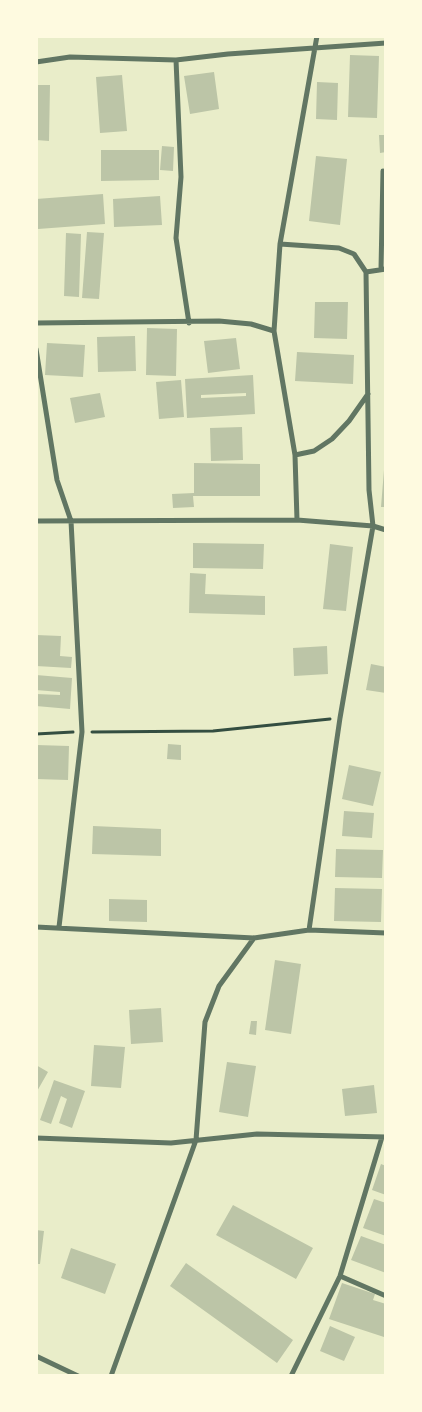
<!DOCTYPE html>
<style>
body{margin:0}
#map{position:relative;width:422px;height:1412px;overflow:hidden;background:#e9edc9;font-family:"Noto Serif",serif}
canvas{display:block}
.frame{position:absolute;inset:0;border:38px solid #fefae0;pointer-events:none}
</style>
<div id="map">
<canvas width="422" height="1412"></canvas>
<div class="frame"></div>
</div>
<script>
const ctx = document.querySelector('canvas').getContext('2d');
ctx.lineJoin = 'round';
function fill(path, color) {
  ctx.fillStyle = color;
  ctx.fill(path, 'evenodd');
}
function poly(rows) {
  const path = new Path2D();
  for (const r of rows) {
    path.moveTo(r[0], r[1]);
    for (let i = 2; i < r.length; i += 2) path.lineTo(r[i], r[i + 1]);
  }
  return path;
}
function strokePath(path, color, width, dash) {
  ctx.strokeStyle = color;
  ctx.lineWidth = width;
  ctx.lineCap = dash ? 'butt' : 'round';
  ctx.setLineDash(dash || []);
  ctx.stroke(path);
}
fill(poly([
 [350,55,379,56,377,118,348,117],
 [214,72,219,109,190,114,184,76],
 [122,75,127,131,100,133,96,77],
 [317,82,338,83,337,120,316,119],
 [36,85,50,85,49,141,36,140],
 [379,135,386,135,386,152,380,153],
 [162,146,174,147,173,171,160,170],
 [101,150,159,150,159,180,101,181],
 [316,156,347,159,340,225,309,221],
 [103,194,105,224,38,229,36,199],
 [160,196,162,225,114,227,113,199],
 [87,232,104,233,99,299,82,298],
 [66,233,81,234,79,297,64,296],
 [315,302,348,302,347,339,314,338],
 [147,328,177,329,176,376,146,375],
 [135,336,136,371,98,372,97,337],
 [236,338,240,369,208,373,204,341],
 [47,343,85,345,83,377,45,375],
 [297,352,354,355,353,384,295,381],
 [253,375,255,414,187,418,185,379],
 [246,393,246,396,201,398,201,395],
 [181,380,184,417,159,419,156,382],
 [100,393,105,417,75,423,70,398],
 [242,427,243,460,211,461,210,428],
 [194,463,260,464,260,496,193,496,194,507,173,508,172,494,194,493],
 [384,470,386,470,386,507,381,507],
 [193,543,264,544,263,569,193,568],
 [330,544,353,547,346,611,323,609],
 [190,573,206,574,205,594,265,596,265,615,189,613],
 [36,635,61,636,60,656,72,657,71,668,36,666],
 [327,646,328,674,294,676,293,648],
 [371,664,386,667,386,693,366,690],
 [36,675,72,678,70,709,36,706,36,694,60,695,60,692,36,690],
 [168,744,181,745,181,760,167,759],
 [36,745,69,746,68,780,36,779],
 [349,765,381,772,373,806,342,799],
 [344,811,374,813,372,838,342,836],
 [93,826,161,829,161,856,92,854],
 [336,849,383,850,382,878,335,877],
 [335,888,382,889,381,922,334,921],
 [109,899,147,900,147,922,109,921],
 [275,960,301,964,291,1034,265,1030],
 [161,1008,163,1042,131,1044,129,1010],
 [251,1021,257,1021,256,1035,249,1034],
 [94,1045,125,1047,121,1088,91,1086],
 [227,1062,256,1066,248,1117,219,1112],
 [36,1065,48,1072,36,1093],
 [54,1080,85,1091,72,1128,59,1123,67,1099,61,1096,51,1124,40,1120],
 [374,1085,377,1113,345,1116,342,1089],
 [381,1164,386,1166,386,1195,372,1190],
 [374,1199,386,1203,386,1236,363,1228],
 [233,1205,313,1248,296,1279,216,1235],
 [36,1230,44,1231,40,1264,36,1264],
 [361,1236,386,1245,386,1273,351,1260],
 [71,1248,116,1264,105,1294,61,1278],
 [186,1263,293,1340,277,1363,170,1286],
 [342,1283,375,1294,373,1300,386,1304,386,1331,384,1337,329,1319],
 [330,1326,355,1337,344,1361,320,1351]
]), '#bcc5a7');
strokePath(poly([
 [92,732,213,731,330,719],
 [36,734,73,732]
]), '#344e41', 3);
strokePath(poly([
 [176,60,181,177,176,238,189,323],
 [36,62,70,57,176,60,228,54,386,43],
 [280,244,339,248,354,254,366,272,369,490,373,526,340,718,309,930],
 [381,269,383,171],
 [366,272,386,269],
 [36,323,219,321,251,324,274,331,295,455,297,520],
 [274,331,280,244,317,36],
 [36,349,57,480,71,521,82,732,59,927],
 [295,455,314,451,332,439,349,421,368,394],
 [36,521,297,520,373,526,386,530],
 [36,927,254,938,309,930,386,933],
 [36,1138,171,1143,257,1134,386,1137],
 [340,1276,386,1296],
 [36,1356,78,1376],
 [111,1376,196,1140,205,1022,219,986,254,938],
 [291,1376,340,1276,382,1137]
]), '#617663', 5);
</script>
